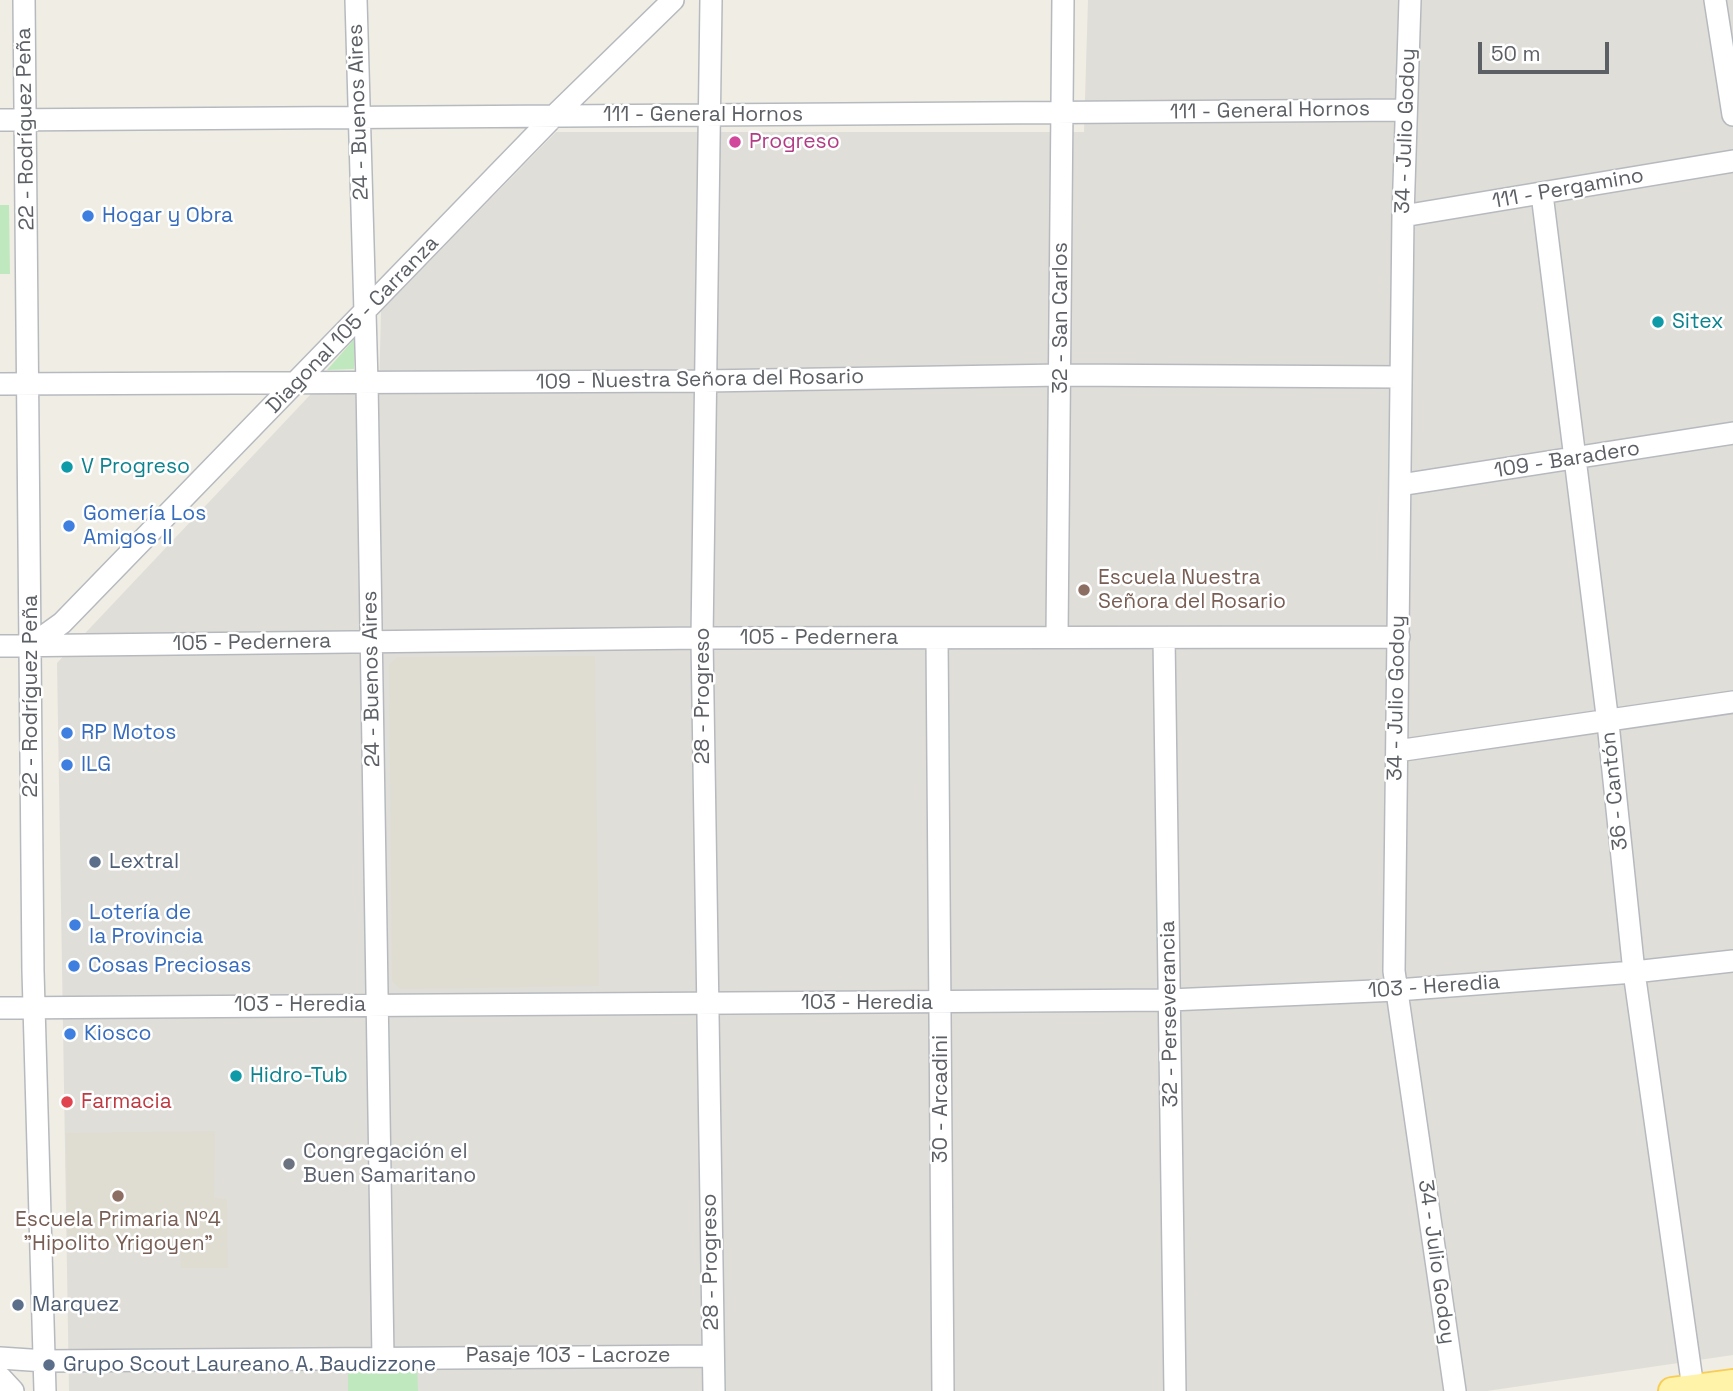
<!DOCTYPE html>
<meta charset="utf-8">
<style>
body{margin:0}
#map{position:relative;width:1733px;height:1391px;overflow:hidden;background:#efede4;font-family:"Space Grotesk",sans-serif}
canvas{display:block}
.scale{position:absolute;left:1478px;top:42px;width:131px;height:32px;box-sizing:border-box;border:4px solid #5c6065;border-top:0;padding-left:9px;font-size:21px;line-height:24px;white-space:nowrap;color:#5c6065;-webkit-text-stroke:5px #fff;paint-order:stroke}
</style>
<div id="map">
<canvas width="1733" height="1391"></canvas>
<div class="scale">50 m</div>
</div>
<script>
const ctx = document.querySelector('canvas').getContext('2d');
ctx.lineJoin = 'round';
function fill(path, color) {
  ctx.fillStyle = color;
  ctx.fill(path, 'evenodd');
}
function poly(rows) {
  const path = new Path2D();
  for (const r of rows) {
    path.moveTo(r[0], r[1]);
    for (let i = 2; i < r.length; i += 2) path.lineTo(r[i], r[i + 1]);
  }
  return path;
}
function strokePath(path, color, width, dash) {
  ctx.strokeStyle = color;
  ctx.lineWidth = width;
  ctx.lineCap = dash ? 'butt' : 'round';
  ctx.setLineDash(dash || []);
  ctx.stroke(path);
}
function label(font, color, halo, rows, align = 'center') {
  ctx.font = font + ' "Space Grotesk",sans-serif';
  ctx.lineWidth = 5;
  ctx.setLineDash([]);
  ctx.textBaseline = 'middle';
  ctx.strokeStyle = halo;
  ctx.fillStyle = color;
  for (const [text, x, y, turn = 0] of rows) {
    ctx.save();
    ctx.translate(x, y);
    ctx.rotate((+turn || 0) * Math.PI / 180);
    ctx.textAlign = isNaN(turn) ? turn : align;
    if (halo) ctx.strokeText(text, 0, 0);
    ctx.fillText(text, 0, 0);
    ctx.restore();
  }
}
fill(poly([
 [1088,0,1733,0,1733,1355,1487,1391,69,1391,57,663,311,394,379,393,381,311,556,132,1084,132]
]), '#e0ded8');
fill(poly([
 [595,656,599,986,400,989,392,981,389,665,397,657],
 [215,1131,214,1198,227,1199,228,1268,181,1268,180,1245,68,1248,66,1133]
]), '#dfdcd2');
fill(poly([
 [0,205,9,205,10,274,0,274],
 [355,338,354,369,327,370],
 [417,1369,418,1391,348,1391,348,1370]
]), '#bfe8bf');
const minor = poly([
 [24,0,33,971,45,1391],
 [356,0,367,382,383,1357],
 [711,0,702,638,714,1391],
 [1410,0,1403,216,1394,971,1455,1391],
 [1715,0,1733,115],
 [0,120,1406,110],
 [1542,194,1608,723,1634,972,1693,1388],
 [1403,216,1733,161],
 [0,384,705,381,1061,375,1401,377],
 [1400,485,1733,433],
 [1057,636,1063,0],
 [1164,638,1175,1391],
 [937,639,943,1391],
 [0,646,702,638,1399,637],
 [30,646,62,623,554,116,673,0],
 [1397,751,1733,702],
 [0,1008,1170,1000,1397,990,1634,972,1733,961],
 [0,1358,45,1361,713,1356],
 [0,1377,13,1391]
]);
const major = poly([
 [1672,1391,1733,1383]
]);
strokePath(minor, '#b6babf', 24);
strokePath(major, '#f9cd53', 30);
strokePath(minor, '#fff', 21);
strokePath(major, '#fff2a9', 26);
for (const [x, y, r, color] of [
 [735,142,7,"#d1479c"],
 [88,216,7,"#3f7fe0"],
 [1658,322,7,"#0f9aa8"],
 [67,467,7,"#0f9aa8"],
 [69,526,7,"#3f7fe0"],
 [1084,590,7,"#8d6e63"],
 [67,733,7,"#3f7fe0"],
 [67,765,7,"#3f7fe0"],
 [95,862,7,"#5c6f8a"],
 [75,925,7,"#3f7fe0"],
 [74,966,7,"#3f7fe0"],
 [70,1034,7,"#3f7fe0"],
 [236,1076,7,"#0f9aa8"],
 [67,1102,7,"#e0444e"],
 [289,1164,7,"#6b7280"],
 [118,1196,7,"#8d6e63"],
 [18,1305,7,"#5c6f8a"],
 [49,1365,7,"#5c6f8a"]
]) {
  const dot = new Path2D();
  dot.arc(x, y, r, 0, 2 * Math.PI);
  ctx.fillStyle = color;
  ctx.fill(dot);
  strokePath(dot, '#fff', 2.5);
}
label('21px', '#5c6065', '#fff', [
 ["111 - General Hornos",1270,111,-1],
 ["24 - Buenos Aires",359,112,-92],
 ["111 - General Hornos",703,115],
 ["22 - Rodríguez Peña",26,129,-91],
 ["34 - Julio Godoy",1406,131,-88],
 ["111 - Pergamino",1568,189,-10],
 ["32 - San Carlos",1061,318,-90],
 ["Diagonal 105 - Carranza",353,325,-46],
 ["109 - Nuestra Señora del Rosario",700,380,-1],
 ["109 - Baradero",1567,460,-9],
 ["105 - Pedernera",819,638],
 ["105 - Pedernera",252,643,-1],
 ["24 - Buenos Aires",372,679,-91],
 ["22 - Rodríguez Peña",31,696,-90],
 ["28 - Progreso",703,696,-90],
 ["34 - Julio Godoy",1397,698,-89],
 ["36 - Cantón",1615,791,-96],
 ["103 - Heredia",1434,987,-4],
 ["103 - Heredia",867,1003],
 ["103 - Heredia",300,1005],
 ["32 - Perseverancia",1170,1014,-91],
 ["30 - Arcadini",941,1099,-90],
 ["28 - Progreso",711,1262,-91],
 ["34 - Julio Godoy",1436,1262,82],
 ["Pasaje 103 - Lacroze",568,1356]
]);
label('21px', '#b23c85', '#fff', [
 ["Progreso",749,142]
], 'left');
label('21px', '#366cbe', '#fff', [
 ["Hogar y Obra",102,216],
 ["Gomería Los",83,514],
 ["Amigos II",83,538],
 ["RP Motos",81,733],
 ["ILG",81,765],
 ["Lotería de",89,913],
 ["la Provincia",89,937],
 ["Cosas Preciosas",88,966],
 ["Kiosco",84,1034]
], 'left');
label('21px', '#0d838f', '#fff', [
 ["Sitex",1672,322],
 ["V Progreso",81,467],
 ["Hidro-Tub",250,1076]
], 'left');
label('21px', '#785e54', '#fff', [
 ["Escuela Nuestra",1098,578],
 ["Señora del Rosario",1098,602],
 ["Escuela Primaria Nº4",118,1220,"center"],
 ["\"Hipolito Yrigoyen\"",118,1244,"center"]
], 'left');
label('21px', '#4e5e75', '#fff', [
 ["Lextral",109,862],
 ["Marquez",32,1305],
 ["Grupo Scout Laureano A. Baudizzone",63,1365]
], 'left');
label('21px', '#be3a42', '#fff', [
 ["Farmacia",81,1102]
], 'left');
label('21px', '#5b616d', '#fff', [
 ["Congregación el",303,1152],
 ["Buen Samaritano",303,1176]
], 'left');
</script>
